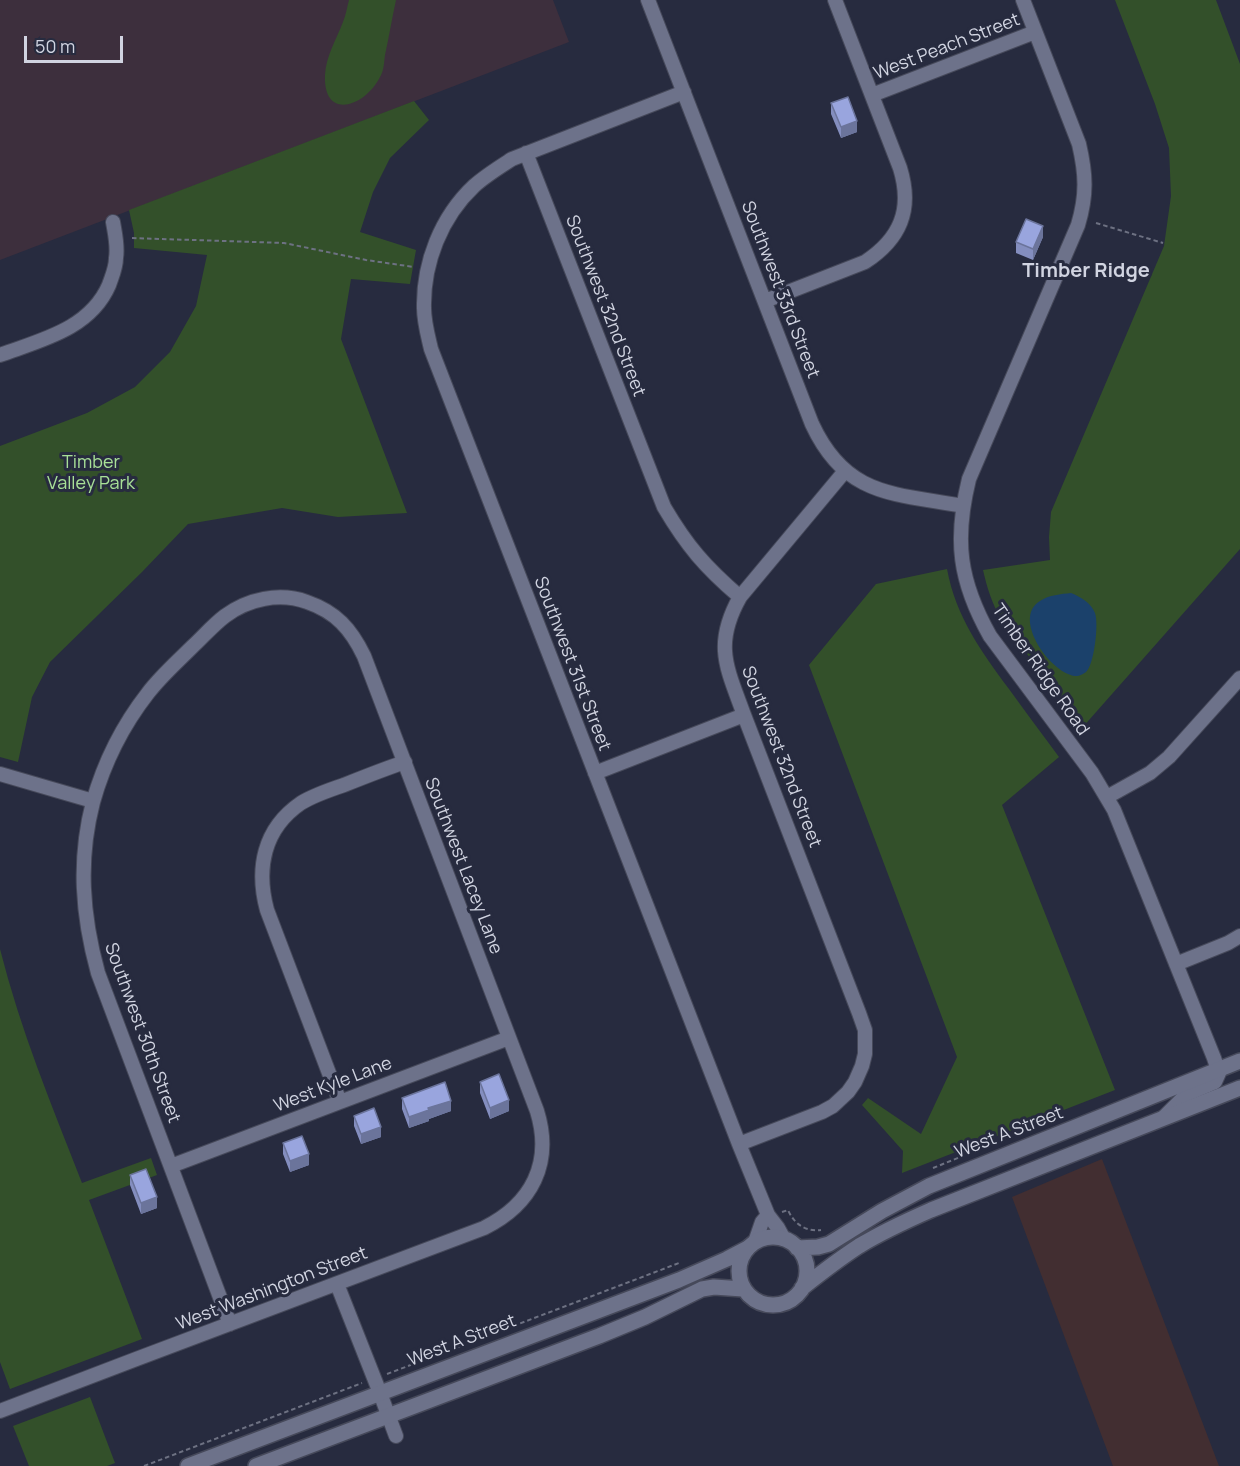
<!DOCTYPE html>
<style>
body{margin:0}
#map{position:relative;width:1240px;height:1466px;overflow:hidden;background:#272b3f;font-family:Manrope,sans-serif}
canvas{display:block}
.scale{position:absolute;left:24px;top:36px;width:99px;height:27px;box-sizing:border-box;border:3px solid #d1d4e1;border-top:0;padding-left:8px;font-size:18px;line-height:21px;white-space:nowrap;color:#d1d4e1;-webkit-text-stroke:4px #272b3f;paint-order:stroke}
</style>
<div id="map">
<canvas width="1240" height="1466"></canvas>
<div class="scale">50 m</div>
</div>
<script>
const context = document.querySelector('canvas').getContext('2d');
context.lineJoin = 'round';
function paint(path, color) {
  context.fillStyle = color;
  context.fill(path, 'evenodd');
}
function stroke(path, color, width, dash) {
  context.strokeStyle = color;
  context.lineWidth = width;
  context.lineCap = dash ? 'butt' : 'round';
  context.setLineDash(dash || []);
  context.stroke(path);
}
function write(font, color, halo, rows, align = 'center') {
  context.font = font + ' Manrope,sans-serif';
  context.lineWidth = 6;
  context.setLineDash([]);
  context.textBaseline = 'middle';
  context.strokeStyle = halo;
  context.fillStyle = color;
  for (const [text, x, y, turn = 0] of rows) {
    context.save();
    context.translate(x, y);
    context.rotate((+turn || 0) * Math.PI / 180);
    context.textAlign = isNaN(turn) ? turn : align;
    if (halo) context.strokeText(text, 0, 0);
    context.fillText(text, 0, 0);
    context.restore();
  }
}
const commercial = new Path2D(`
 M1102 1159 1219 1466H1113L1012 1197Z`);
const industrial = new Path2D(`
 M0 0H553L569 42 0 260Z`);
const green = new Path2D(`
 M349 0H396C392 18 389 37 385 55 384 62 384 71 380 77 365 107 323 121 325 75 326 56 336 40 343 22 346 15 347 7 349 0Z
 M1115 0H1216L1240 64V549L1082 728 1001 619C992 603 987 588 983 570L1050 560 1049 537 1051 512 1164 246 1171 196 1169 148 1155 104Z
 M414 101 429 120 390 158 373 192 360 232 416 250 410 284 351 279 341 339 407 513 338 517 282 508 188 524 142 572 50 662 32 697 18 762 0 757V446L87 413 135 387 170 352 196 306 207 255 134 248V233L129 210Z
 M947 569C956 617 981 651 1009 689 1025 711 1042 734 1059 757L1002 805 1115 1090 902 1173 903 1151 862 1105 868 1098 921 1134 957 1057 809 665 876 584Z
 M0 949C20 1029 52 1106 82 1183L151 1158 157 1175 89 1200 142 1339 10 1389 0 1362Z
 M90 1397 115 1463 107 1466H29L13 1426Z`);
const water = new Path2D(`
 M1071 593C1081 597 1091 603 1095 613 1099 624 1094 665 1086 672 1085 673 1079 676 1078 676 1054 678 1010 619 1040 601 1049 595 1061 594 1071 593Z`);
const path = new Path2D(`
 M1096 223 1163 243
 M132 238 284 243 366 260 414 267
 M933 1168 1005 1139
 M782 1212 788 1210C794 1224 806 1232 821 1230
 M387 1374 679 1263
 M144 1466 362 1383`);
const minor = new Path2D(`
 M648 0 812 424C846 497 893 493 963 506
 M1023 0 1079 144C1086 174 1087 195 1078 225L969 479C954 540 959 581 990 636L1092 773 1114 810 1214 1058 1219 1073 1215 1082 1187 1094 1164 1117
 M684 92 512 159C498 168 485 176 474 186 441 217 423 263 424 308 424 322 428 336 431 349L739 1144 768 1215 778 1228 784 1239
 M872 95 1035 32
 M526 153 664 507C687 546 705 567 740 597 713 645 727 668 744 715L859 1013 865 1030V1054L862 1066 855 1082 848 1092 833 1106 822 1112 739 1144
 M765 301 865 262C900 239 913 210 900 168L835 0
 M0 355C41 340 90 329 109 285 112 276 116 268 116 258 118 246 115 234 113 222
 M740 597 845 471
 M595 773 744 715
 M0 774 93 801
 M1107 797 1150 773 1169 757 1240 678
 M1176 964 1228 943 1240 936
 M340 1102 267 910C256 869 263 829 301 803 314 795 329 790 344 785 364 777 384 769 405 762
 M171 1166 509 1038
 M755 1242 762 1222 768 1215
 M337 1284 380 1393 396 1436
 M0 1411C161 1349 323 1289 484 1228 532 1204 553 1163 537 1111L364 656C351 629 336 612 307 602 279 592 248 599 225 616 213 625 203 637 192 647 177 662 161 676 148 693 123 725 104 763 93 802 78 860 82 915 98 973L230 1324`);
const secondary = new Path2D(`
 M739 1271a34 34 0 1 1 68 0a34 34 0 1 1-68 0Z
 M797 1248 818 1247 829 1244 882 1211 929 1186 1240 1061
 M802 1288C821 1273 839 1259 859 1246 882 1232 906 1221 931 1210L1240 1088
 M188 1466 679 1280 727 1259 748 1248
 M256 1466 599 1336 645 1317 702 1289 714 1287 743 1289`);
const wall = new Path2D(`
 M831 103 857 132 841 138 831 114Z
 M1043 237 1033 260 1016 253V242Z
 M480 1082 509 1111 490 1119 480 1093Z
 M402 1098 451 1111 429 1119V1121L409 1128 402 1109Z
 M354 1116 381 1137 361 1144 354 1126Z
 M283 1143 309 1165 290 1172 283 1154Z
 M130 1175 157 1208 141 1214 130 1185Z`);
const shadedWall = new Path2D(`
 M857 121V132L841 138V127Z
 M1043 226V237L1033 260V249Z
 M509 1100V1111L490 1119V1108Z
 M451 1101V1111L429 1119V1121L409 1128V1117L428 1108Z
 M381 1127V1137L361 1144V1134Z
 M309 1154V1165L290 1172V1161Z
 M157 1197V1208L141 1214V1203Z`);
const building = new Path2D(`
 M848 97 857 121 841 127 831 103Z
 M1026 219 1043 226 1033 249 1016 242Z
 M499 1074 509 1100 490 1108 480 1082Z
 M445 1082 451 1101 428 1108 429 1110 409 1117 402 1098Z
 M374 1108 381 1127 361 1134 354 1116Z
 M302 1136 309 1154 290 1161 283 1143Z
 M146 1169 157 1197 141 1203 130 1175Z`);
const streetNames = [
 ["West Peach Street",947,47,-21],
 ["Southwest 33rd Street",780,290,69],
 ["Southwest 32nd Street",605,306,69],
 ["Southwest 31st Street",572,664,69],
 ["Timber Ridge Road",1040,670,55],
 ["Southwest 32nd Street",781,757,69],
 ["Southwest Lacey Lane",463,866,69],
 ["Southwest 30th Street",142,1033,70],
 ["West Kyle Lane",333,1085,-21],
 ["West A Street",1009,1133,-21],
 ["West Washington Street",272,1289,-21],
 ["West A Street",462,1341,-21]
];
const parkNames = [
 ["Timber",91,463],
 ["Valley Park",91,484]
];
const neighbourhoodNames = [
 ["Timber Ridge",1086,271]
];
paint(commercial, '#422e31');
paint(industrial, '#3d2f3d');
paint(green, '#33502a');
paint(water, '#1b416b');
stroke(minor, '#46495a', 16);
stroke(secondary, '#46495a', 18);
stroke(path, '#6d7182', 2, [4.5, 3]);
stroke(minor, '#6d728a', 14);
stroke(secondary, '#6d728a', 15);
paint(wall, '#848ebf');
paint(shadedWall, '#6b749b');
paint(building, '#99a5de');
stroke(building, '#6b749b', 1.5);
write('18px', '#d1d4e1', '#272b3f', streetNames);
write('18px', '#a8e097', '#272b3f', parkNames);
write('bold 20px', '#d1d4e1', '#272b3f', neighbourhoodNames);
</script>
